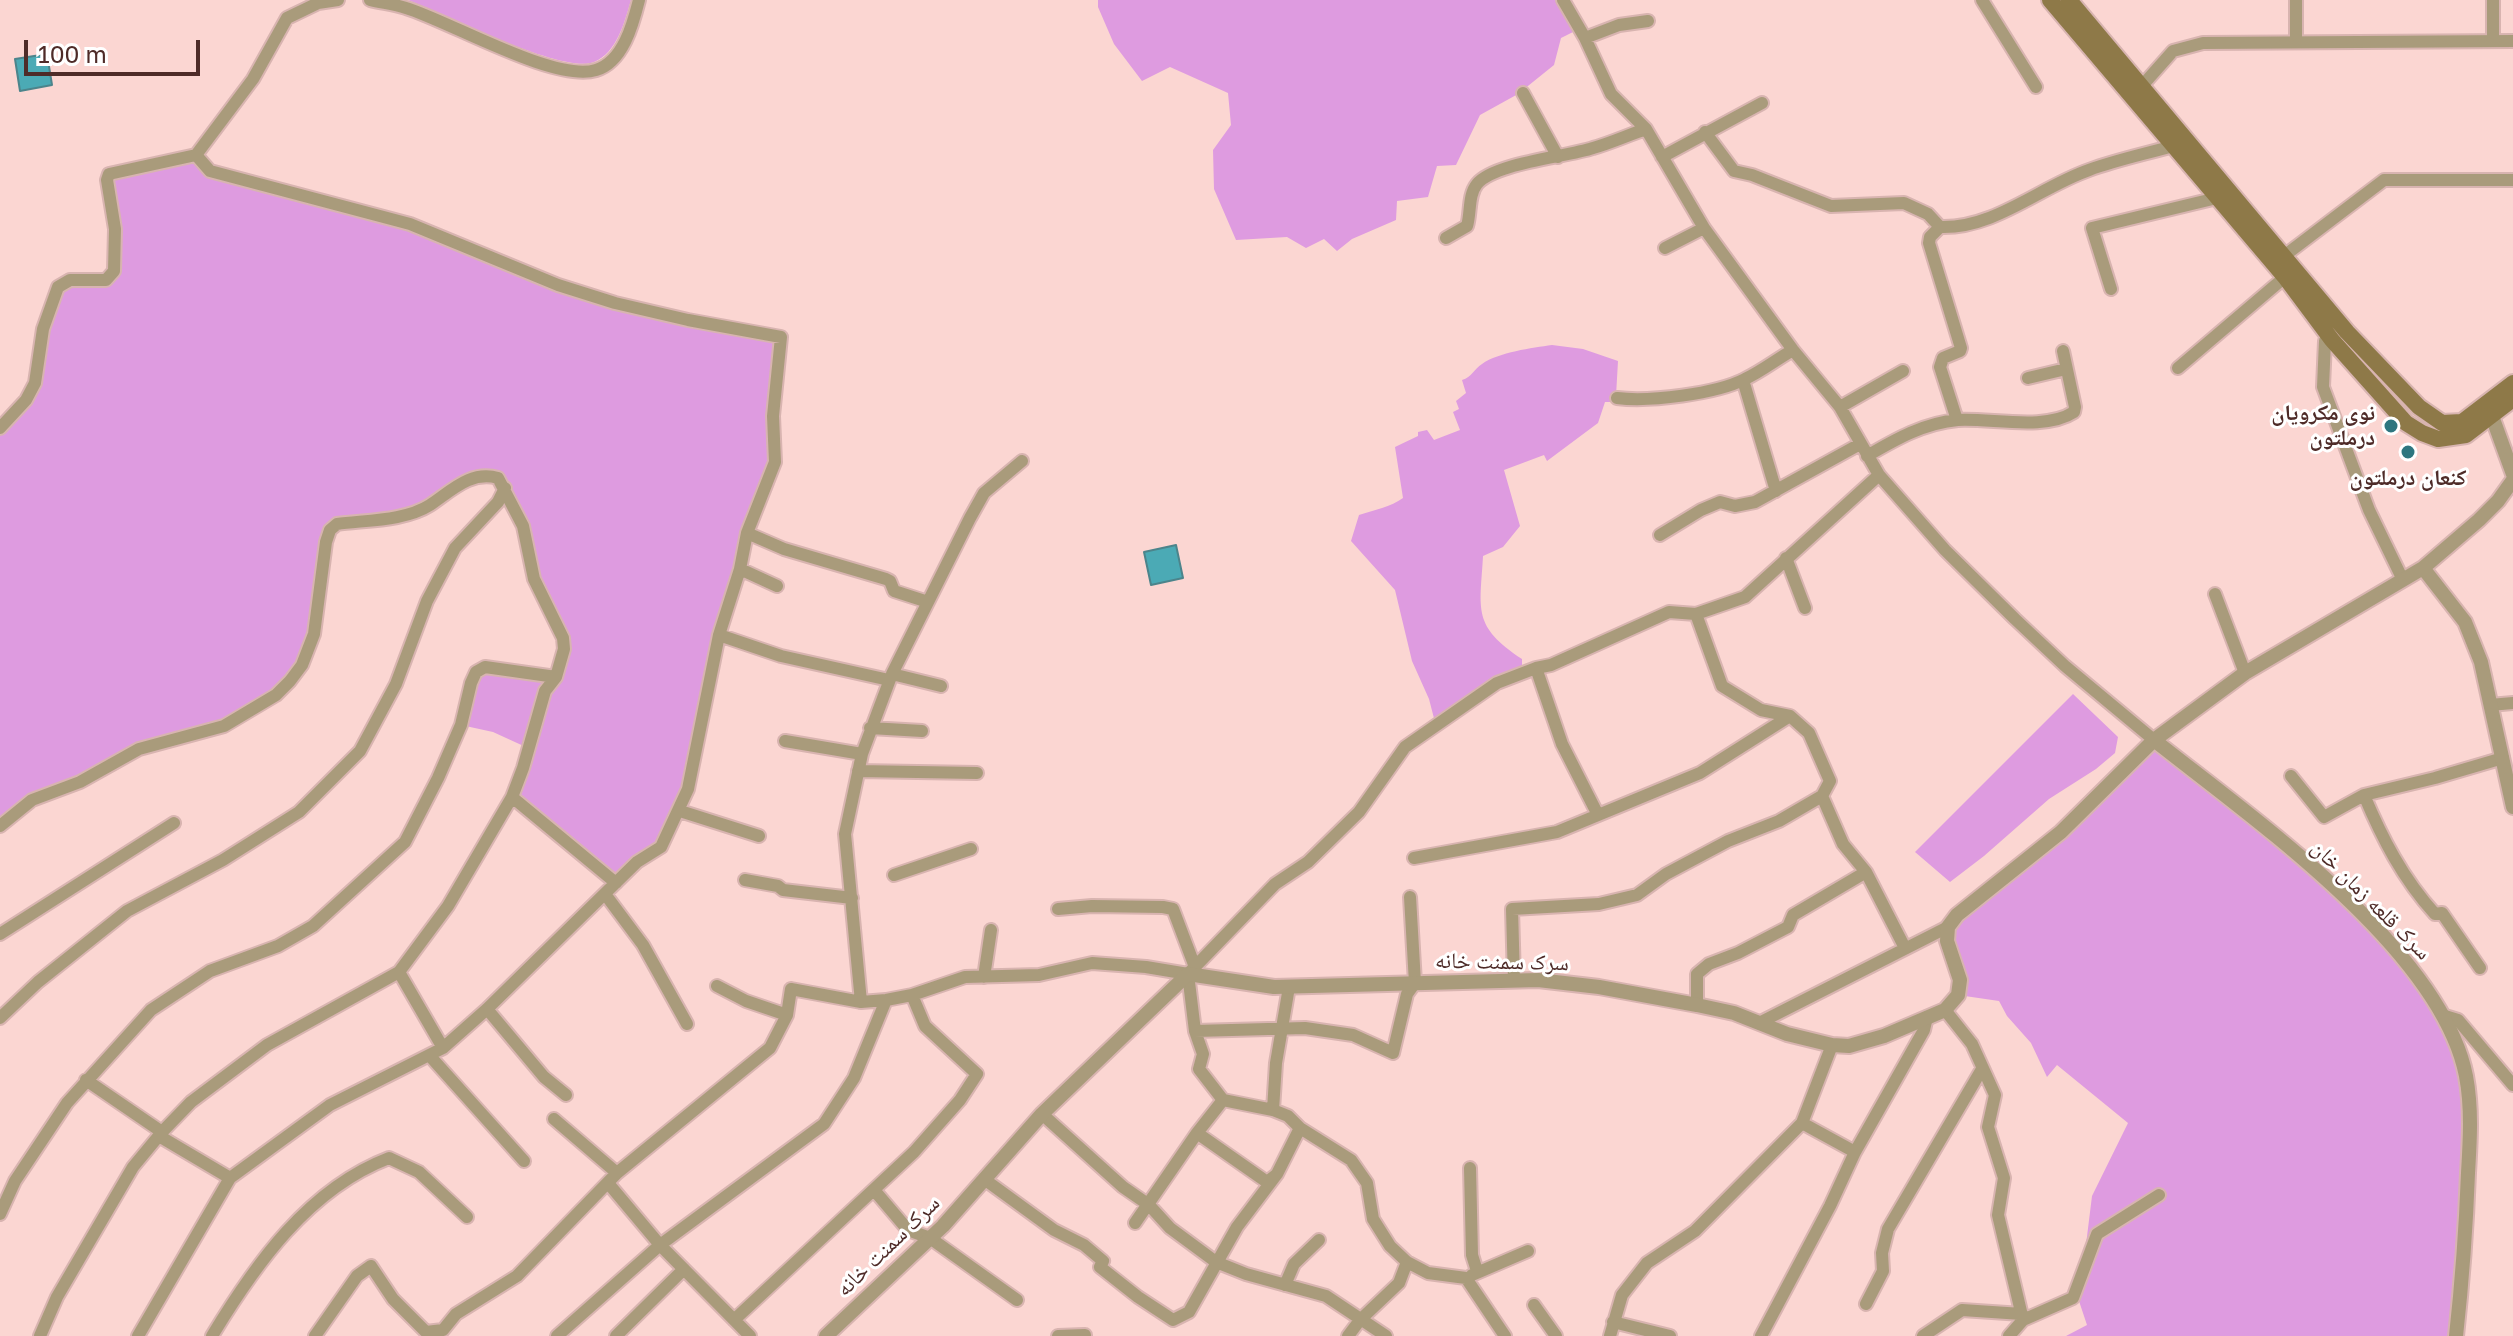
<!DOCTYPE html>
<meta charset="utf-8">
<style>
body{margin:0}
#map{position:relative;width:2513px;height:1336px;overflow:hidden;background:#fbd6d2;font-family:"Golos Text",sans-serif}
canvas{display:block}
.scale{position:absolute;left:24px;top:40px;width:176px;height:36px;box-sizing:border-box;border:4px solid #4e2b28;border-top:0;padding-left:10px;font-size:24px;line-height:28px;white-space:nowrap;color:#4e2b28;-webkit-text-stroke:6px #fff;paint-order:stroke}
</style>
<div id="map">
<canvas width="2513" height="1336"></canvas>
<div class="scale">100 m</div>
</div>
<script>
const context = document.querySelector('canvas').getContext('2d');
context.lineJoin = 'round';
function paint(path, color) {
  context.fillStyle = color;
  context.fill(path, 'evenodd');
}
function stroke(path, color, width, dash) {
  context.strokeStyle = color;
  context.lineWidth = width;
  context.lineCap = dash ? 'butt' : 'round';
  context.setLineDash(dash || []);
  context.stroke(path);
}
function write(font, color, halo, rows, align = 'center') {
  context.font = font + ' "Golos Text","Noto Naskh Arabic",sans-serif';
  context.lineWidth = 6;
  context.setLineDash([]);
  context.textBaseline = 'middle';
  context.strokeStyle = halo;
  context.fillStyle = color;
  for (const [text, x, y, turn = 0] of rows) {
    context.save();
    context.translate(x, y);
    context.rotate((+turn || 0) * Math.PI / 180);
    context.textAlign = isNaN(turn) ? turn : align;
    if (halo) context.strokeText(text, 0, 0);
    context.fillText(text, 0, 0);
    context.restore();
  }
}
const green = new Path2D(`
 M408 0H631C625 21 617 53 594 62 565 75 441 14 408 0Z
 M1098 0H1555L1573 32 1561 38 1554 65 1518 94 1480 115 1456 165 1437 166 1428 197 1397 201 1396 220 1352 239 1337 251 1324 239 1306 248 1287 237 1236 240 1214 189 1213 150 1231 125 1228 93 1170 67 1142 81 1114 44 1098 7Z
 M196 155 203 166 400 223 558 285 781 337 776 451 747 533 688 789 661 847 616 883 512 797 528 748 493 732 461 725 476 672 556 677 564 649 542 593 523 526 505 488 482 476 428 506 330 530 302 665 241 718 162 741 32 800 0 826V428L26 400 58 287 111 277 107 180Z
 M1552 345 1583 349 1618 361 1616 396H1611V402H1605L1598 423 1547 461 1544 455 1504 470 1520 526 1503 547 1483 556C1480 610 1472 626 1522 659V673L1436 726 1429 699 1412 661 1395 590 1351 541 1359 515C1374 510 1391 507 1403 498L1395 447 1418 436V432L1427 430 1434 440 1460 430 1453 412 1459 409 1456 401 1466 393 1462 380C1472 377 1474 369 1482 364 1499 352 1532 348 1552 345Z
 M2073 694 2118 737 2115 753 2096 769 2049 799 1984 856 1950 882 1915 852Z
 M2154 740 2277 839 2424 984 2466 1076 2456 1336H2066L2087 1325 2079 1301 2092 1196 2128 1123 2057 1065 2047 1077 2031 1043 2007 1016 1999 1001 1958 995 1948 927 2001 882Z`);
const water = new Path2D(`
 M47 54 52 85 20 91 15 59Z
 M1176 545 1183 578 1151 585 1144 552Z`);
const minor = new Path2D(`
 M370 0C382 3 394 4 406 8 449 21 555 83 596 70 623 62 633 24 639 0
 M1563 0 1585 38 1611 94 1646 129 1704 228 1793 350 1840 407 1879 475 1945 550 2015 619 2065 666 2154 740
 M1982 0 2036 87
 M2493 0V41
 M1585 38 1619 25 1648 21
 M2296 42V0
 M2141 87 2173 51 2203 43 2513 41
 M1523 93 1558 157
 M1705 132 1734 171 1752 175 1831 206 1904 203 1928 214 1940 227C1994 229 2040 187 2089 170 2116 160 2145 154 2173 146L2178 141
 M1662 157 1762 103
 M1940 227 1930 237 1929 243 1961 348 1960 351 1943 358 1940 367 1957 420
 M1446 238 1467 226C1471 213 1468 195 1477 184 1494 163 1566 157 1593 148 1611 143 1628 135 1646 129
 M1665 248 1704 228
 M2284 256 2384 180H2513
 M2111 289 2092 228 2217 198
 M2332 340 2325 341 2323 387 2369 510 2402 578
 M2178 368 2285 277
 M2028 378 2066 369
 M1743 380 1776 491
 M1617 398C1649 402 1716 394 1745 379 1762 371 1777 359 1793 350
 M1840 407 1903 371
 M0 428 26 400 35 383 43 329 58 287 70 280H106L114 271 115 229 107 180 109 174 196 155 253 79 287 18 318 3 338 0
 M1867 456C1896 439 1924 423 1958 420 1992 418 2045 431 2074 412L2075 407 2063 351
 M747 533 784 549 886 579 890 581 894 591 928 602
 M1660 535 1701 510 1720 502 1735 506 1755 502 1860 444
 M1786 558 1805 608
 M740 569 777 586
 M2215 594 2245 673
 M1696 614 1722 686 1761 710 1790 716 1809 733 1830 781 1822 796 1843 844 1866 872 1905 948
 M719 635 781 656 889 680
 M1536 668 1562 744 1598 815
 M892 674 941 686
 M2490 705 2513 703
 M870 728 922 731
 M785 741 862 754
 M858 771 977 773
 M2291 776 2324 817 2364 795 2435 778 2503 758
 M2364 795C2382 838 2403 879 2435 914L2442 913 2480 968
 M512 797 616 883
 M680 811 759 836
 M0 826 32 800 80 782 139 749 224 726 276 695 290 681 302 665 314 634 326 542 330 530 337 524C366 520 405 521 430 505 451 491 471 470 498 478L523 526 534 579 563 638 564 649 556 677 545 691 523 768 512 797 448 906 399 972 267 1045 191 1102 162 1132 133 1167 57 1297 40 1336
 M1414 858 1557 832 1700 773 1790 716
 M894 875 971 849
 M745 880 778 886 783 890 852 898
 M605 894 643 945 687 1024
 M1058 909 1092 906 1163 907 1173 909 1195 967
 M0 934 174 823
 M399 972 443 1048
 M1188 974 1275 884 1308 862 1359 812 1405 747 1497 683 1536 668 1551 665 1669 612 1696 614 1745 597 1879 475
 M1188 974 1195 1031 1203 1054 1199 1069 1223 1100 1273 1110 1288 1116 1300 1128 1351 1160 1367 1183 1373 1219 1390 1246 1407 1262 1428 1273 1466 1278 1505 1336
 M984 977 991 930
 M1514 980 1512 909 1599 904 1637 895 1666 874 1728 841 1779 821 1822 796
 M717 986 746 1001 787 1015
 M861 1002 845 834 862 754 892 674 970 518 984 493 1022 461
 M1697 1005V974L1709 964 1738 953 1788 927 1793 915 1866 872
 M487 1009 544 1077 566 1095
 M1945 1010 1972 1044 1995 1095 1988 1127 2004 1178 1998 1215 2023 1320
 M2445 1016 2458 1020 2513 1085
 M0 1018 38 982 127 911 223 860 299 812 360 751 396 684 427 601 455 548 498 502 505 488
 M1759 1023 1948 927
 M1195 1031 1305 1028 1353 1035 1393 1053 1407 994 1415 983 1410 897
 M429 1055 524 1161
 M86 1080 162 1132
 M1273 1110 1276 1063 1289 987
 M1042 1114 1123 1187 1149 1205 1170 1228 1216 1262 1246 1274 1326 1296 1386 1336
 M554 1119 617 1173
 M1802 1123 1832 1045
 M1197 1133 1267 1182 1276 1175
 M159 1136 230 1178
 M1470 1168 1472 1255 1477 1271
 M984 1179 1054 1230 1084 1245 1103 1261 1100 1267 1138 1297 1173 1320 1189 1312 1237 1227 1277 1174 1300 1128
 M608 1183 660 1245 750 1336
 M874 1190 908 1230 930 1238 1017 1300
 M0 1214 15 1181 67 1103 151 1010 210 971 278 946 313 926 405 842 438 778 461 725 471 683 476 672 485 667 556 677
 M1135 1223 1197 1133 1223 1100
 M1472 1275 1528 1251
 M1285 1285 1294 1264 1319 1240
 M1866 1304 1883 1271 1882 1253 1888 1229 1982 1069
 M1534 1305 1556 1336
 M734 1320 914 1152 960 1100 977 1074 925 1026 912 995
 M1613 1322 1670 1336
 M138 1336 230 1178 330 1105 443 1048 487 1009 637 862 661 847 688 789 719 635 740 569 747 533 775 462 773 416 781 337 688 320 615 303 558 285 410 224 210 171 196 155
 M212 1336C255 1265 308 1189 389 1158L419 1172 467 1217
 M315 1336 357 1276 371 1266 393 1299 426 1332 443 1330 456 1314 517 1276 617 1173 770 1048 787 1015 791 989 861 1002 886 1000 912 995 965 977 1039 975 1092 963 1146 967 1188 974
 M557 1336 660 1245 824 1124 854 1078 886 1000
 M616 1336 684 1269
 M1058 1336 1085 1335
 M1348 1336 1360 1320 1399 1283 1407 1262
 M1610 1336 1622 1295 1647 1263 1695 1231 1802 1123 1855 1152
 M1761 1336 1830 1206 1855 1152 1924 1030 1927 1017
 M1923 1336 1962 1310 2022 1314
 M2009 1336 2023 1320 2073 1298 2097 1234 2159 1195`);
const tertiary = new Path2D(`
 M2489 408 2513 474
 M2423 568 2465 622 2481 662 2513 807
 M2154 740C2252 818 2441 949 2466 1076 2472 1108 2470 1140 2468 1173 2466 1227 2462 1282 2456 1336
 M826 1336 943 1226 1042 1114 1188 974 1274 987 1538 980 1599 987 1697 1005 1734 1013 1787 1034 1832 1045 1849 1046 1884 1036 1945 1010 1958 995 1960 980 1947 941 1948 927 1957 915 2061 832 2154 740 2245 673 2423 568 2479 520 2498 501 2513 480`);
const secondary = new Path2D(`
 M2050 0 2285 277 2332 340 2406 423 2422 433 2438 439 2466 435 2513 399
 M2069 0 2347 332 2419 407 2442 423 2462 422 2513 383`);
const markers = [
 [2391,426,8,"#2e767f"],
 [2408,452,8,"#2e767f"]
];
const poiNames = [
 ["نوی مکرویان",2375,413],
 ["درملتون",2375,438],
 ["کنعان درملتون",2408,478,"center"]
];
const streetNames = [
 ["سرک قلعه زمان خان",2371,900,45],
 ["سرک سمنت خانه",1502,962,1],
 ["سرک سمنت خانه",888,1246,-44]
];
paint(green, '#de9be0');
paint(water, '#4baab5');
stroke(water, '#4c848b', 2);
stroke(minor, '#d8b4b0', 16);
stroke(tertiary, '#d8b4b0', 18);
stroke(secondary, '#d8b4b0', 20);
stroke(minor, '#a99b7b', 12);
stroke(tertiary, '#a99b7b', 14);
stroke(secondary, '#8e7948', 16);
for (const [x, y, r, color] of markers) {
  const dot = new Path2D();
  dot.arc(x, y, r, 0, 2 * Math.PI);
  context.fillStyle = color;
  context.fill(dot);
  stroke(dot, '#fff', 3);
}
write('bold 22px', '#4e2b28', '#fff', poiNames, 'right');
write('22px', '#4e2b28', '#fff', streetNames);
</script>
